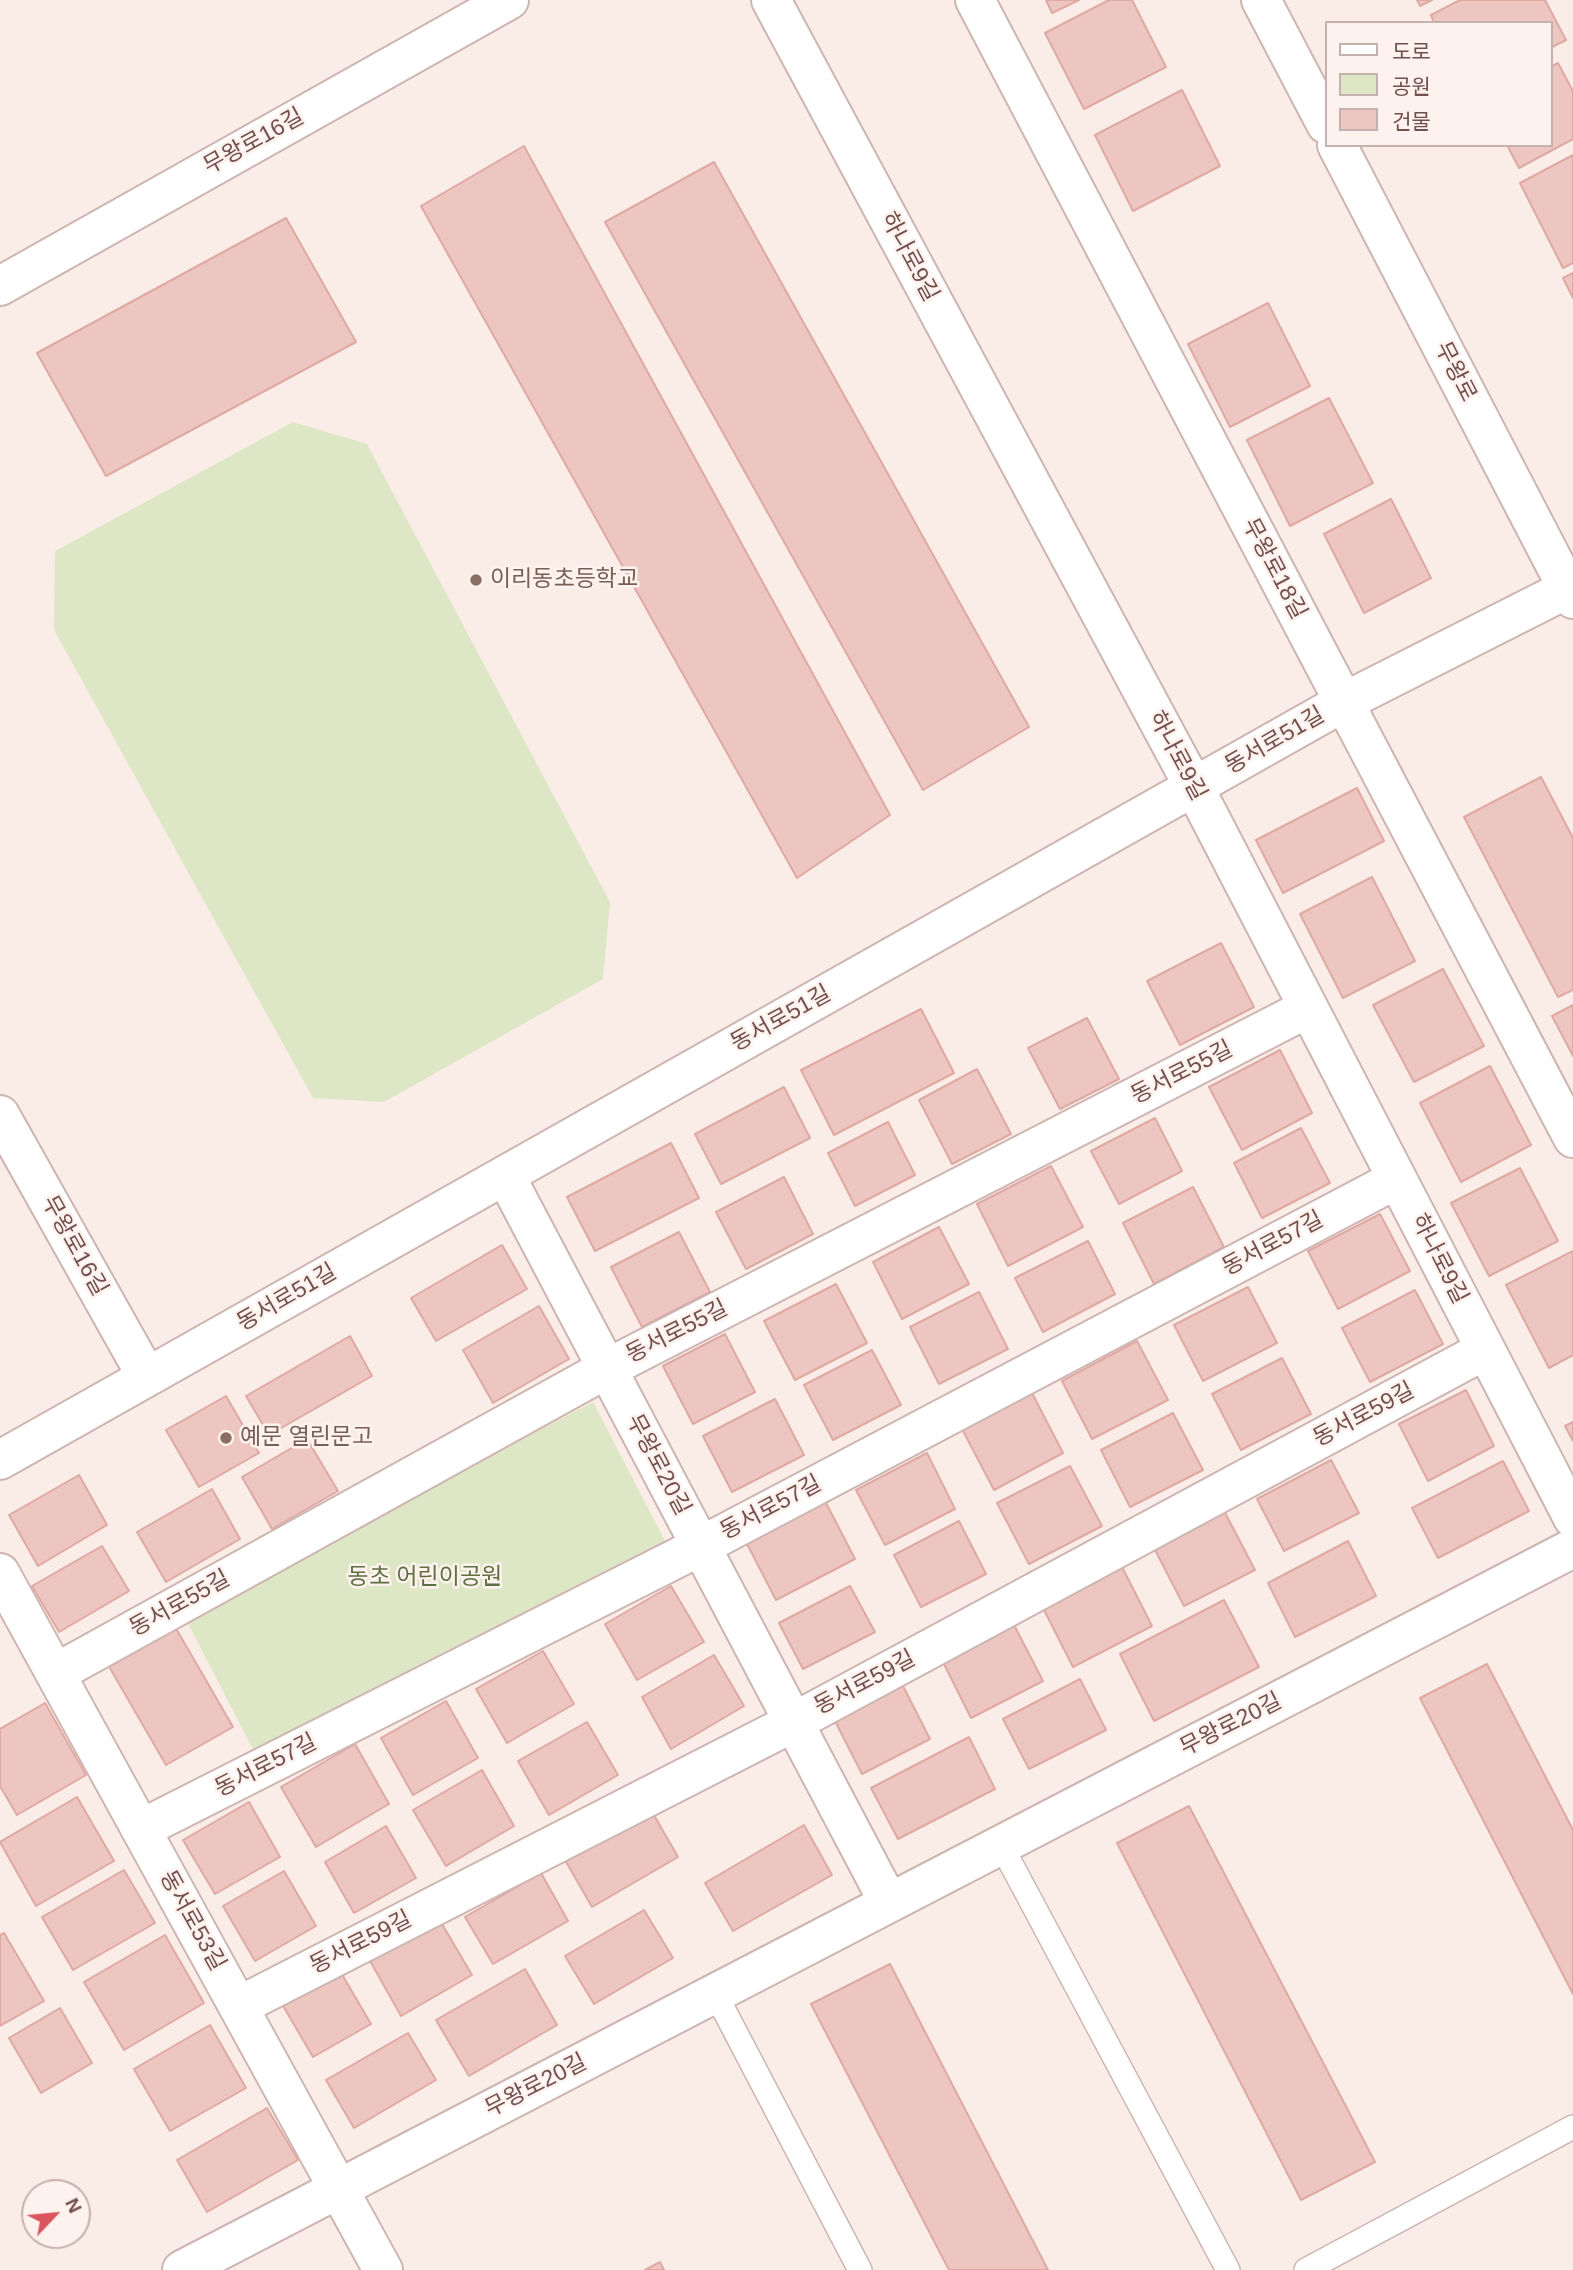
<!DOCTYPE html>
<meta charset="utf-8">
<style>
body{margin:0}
#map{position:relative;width:1573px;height:2270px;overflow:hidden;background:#faede7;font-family:Arial,"Noto Sans KR",sans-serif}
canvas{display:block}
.legend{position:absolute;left:1325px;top:21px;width:228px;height:126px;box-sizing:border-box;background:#fdf2ed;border:2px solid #c5b1ad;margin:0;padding:9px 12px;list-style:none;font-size:21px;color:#72504d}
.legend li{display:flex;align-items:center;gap:14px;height:35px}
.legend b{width:35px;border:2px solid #c5b1ad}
.north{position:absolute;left:21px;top:2179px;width:70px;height:70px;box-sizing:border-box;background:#fdf2ed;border:2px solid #c5b1ad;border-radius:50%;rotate:64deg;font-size:19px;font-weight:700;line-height:28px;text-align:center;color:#72504d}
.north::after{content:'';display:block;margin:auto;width:24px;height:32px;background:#da565e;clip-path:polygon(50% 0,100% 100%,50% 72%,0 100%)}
</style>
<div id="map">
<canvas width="1573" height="2270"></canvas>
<ul class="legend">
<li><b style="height:9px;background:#fff"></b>도로</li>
<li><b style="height:19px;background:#dde7c6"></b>공원</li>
<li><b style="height:19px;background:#eec6c1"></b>건물</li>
</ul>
<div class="north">N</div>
</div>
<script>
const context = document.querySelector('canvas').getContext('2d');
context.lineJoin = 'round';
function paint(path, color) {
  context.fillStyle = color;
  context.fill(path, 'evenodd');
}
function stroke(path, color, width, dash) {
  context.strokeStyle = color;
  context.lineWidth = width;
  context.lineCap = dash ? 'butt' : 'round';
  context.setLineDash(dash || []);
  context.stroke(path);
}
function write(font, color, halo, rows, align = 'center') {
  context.font = font + ' Arial,"Noto Sans KR",sans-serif';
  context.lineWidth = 5;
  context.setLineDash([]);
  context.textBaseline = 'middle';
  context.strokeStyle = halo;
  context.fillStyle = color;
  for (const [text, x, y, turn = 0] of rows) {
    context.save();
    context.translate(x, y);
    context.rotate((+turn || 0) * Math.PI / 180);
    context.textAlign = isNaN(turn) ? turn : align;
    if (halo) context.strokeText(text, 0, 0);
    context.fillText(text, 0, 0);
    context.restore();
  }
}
const green = new Path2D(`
 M293 422 367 444 610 902 603 979 384 1102 313 1098 54 630 55 551Z
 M593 1402 665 1541 256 1755 184 1616Z`);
const building = new Path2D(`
 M1046 0H1079L1052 13Z
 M1109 0H1132L1166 67 1084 109 1045 33Z
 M1417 0H1432L1420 6Z
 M1460 0H1545L1566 40 1550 48V23H1434L1431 15Z
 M1558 63 1573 91V139L1519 168 1507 145H1550V67Z
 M1182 90 1220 166 1133 211 1095 135Z
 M524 146 890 815 797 878 421 206Z
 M1573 155V263L1563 268 1520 183Z
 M714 162 1029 727 923 790 605 222Z
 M286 218 356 342 106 476 37 353Z
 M1573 273V298L1563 278Z
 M1268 303 1310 386 1230 427 1188 344Z
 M1329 398 1373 483 1290 526 1247 440Z
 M1391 499 1431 578 1364 613 1324 534Z
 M1541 777 1573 838V990L1558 997 1464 817Z
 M1357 788 1384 841 1283 893 1256 840Z
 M1372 877 1415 961 1343 998 1300 914Z
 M1221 943 1254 1007 1180 1045 1147 981Z
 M1443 969 1484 1046 1414 1082 1373 1005Z
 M1573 1005V1056L1552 1016Z
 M921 1009 954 1073 834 1135 801 1070Z
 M1087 1018 1119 1079 1060 1109 1028 1048Z
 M1280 1050 1312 1113 1242 1150 1209 1087Z
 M1490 1066 1531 1145 1461 1182 1420 1103Z
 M977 1069 1011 1134 952 1164 919 1100Z
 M784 1087 810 1138 721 1184 695 1134Z
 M1155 1118 1182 1171 1119 1204 1091 1151Z
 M888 1122 915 1175 855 1206 828 1153Z
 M1301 1128 1330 1183 1262 1218 1234 1163Z
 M671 1143 699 1198 595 1251 567 1197Z
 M1051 1166 1083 1227 1008 1266 977 1204Z
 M1520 1168 1558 1241 1489 1276 1451 1203Z
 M784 1177 813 1234 746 1269 716 1212Z
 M1193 1187 1224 1247 1154 1284 1123 1223Z
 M1380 1214 1410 1271 1338 1309 1308 1251Z
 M939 1227 969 1284 902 1319 873 1262Z
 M679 1232 710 1292 642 1327 611 1267Z
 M1088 1241 1115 1294 1043 1332 1015 1278Z
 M502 1245 527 1289 436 1341 411 1298Z
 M1573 1251V1355L1549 1368 1506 1285Z
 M836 1284 867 1343 795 1380 764 1321Z
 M1248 1287 1277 1343 1203 1381 1174 1325Z
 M1415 1290 1443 1344 1370 1382 1342 1328Z
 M979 1292 1008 1349 939 1384 910 1327Z
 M539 1306 569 1359 493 1403 463 1350Z
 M725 1334 755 1392 693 1424 663 1366Z
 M350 1336 372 1376 269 1435 246 1396Z
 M1137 1341 1168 1400 1092 1439 1062 1381Z
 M872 1350 901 1405 833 1440 804 1385Z
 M1282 1358 1311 1414 1241 1450 1212 1394Z
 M1466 1390 1494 1446 1428 1481 1399 1424Z
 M1032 1393 1063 1453 994 1490 962 1429Z
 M226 1396 259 1453 199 1487 166 1430Z
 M775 1399 804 1455 732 1492 703 1436Z
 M1173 1413 1203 1470 1130 1507 1101 1450Z
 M1573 1422V1441L1565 1426Z
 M307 1439 338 1491 272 1529 242 1477Z
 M927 1453 955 1509 885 1545 856 1490Z
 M1331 1460 1359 1513 1284 1551 1257 1499Z
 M1503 1461 1529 1511 1438 1558 1412 1508Z
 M1070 1466 1102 1526 1029 1564 997 1503Z
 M79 1475 107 1525 38 1566 9 1515Z
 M212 1489 240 1539 166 1582 137 1532Z
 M825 1501 855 1559 776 1600 746 1542Z
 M1223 1509 1255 1570 1184 1606 1153 1546Z
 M959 1521 986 1574 921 1607 894 1555Z
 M1348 1541 1376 1596 1295 1637 1268 1583Z
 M102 1546 129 1591 59 1632 32 1586Z
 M1120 1563 1152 1626 1073 1667 1041 1604Z
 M671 1586 704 1642 637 1680 605 1624Z
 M850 1586 875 1632 803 1669 779 1623Z
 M1224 1600 1259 1667 1154 1721 1120 1654Z
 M1013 1623 1043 1681 971 1718 942 1660Z
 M174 1625 233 1727 166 1765 107 1663Z
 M543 1651 574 1704 507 1743 476 1689Z
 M714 1655 744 1706 671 1749 642 1697Z
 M1487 1664 1573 1830V1994L1420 1698Z
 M1080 1679 1106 1730 1029 1769 1003 1719Z
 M902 1684 930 1739 862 1774 834 1719Z
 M446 1701 478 1758 413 1795 381 1738Z
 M45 1703 86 1775 17 1815 0 1786V1729Z
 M587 1722 618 1775 549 1815 518 1761Z
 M969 1737 995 1789 898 1839 871 1788Z
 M355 1744 389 1804 316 1847 281 1787Z
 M482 1770 514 1826 446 1866 413 1810Z
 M77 1797 114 1861 36 1906 0 1842Z
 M249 1802 280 1857 215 1894 183 1840Z
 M1189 1806 1375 2162 1301 2200 1117 1843Z
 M651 1810 678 1857 592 1907 565 1860Z
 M804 1825 832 1875 733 1931 705 1883Z
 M386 1826 416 1878 354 1913 325 1862Z
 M124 1870 155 1923 73 1970 42 1917Z
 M284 1871 316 1926 255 1961 223 1906Z
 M541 1873 568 1921 493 1964 465 1917Z
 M644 1910 673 1958 594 2004 565 1956Z
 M439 1919 472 1975 401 2016 369 1959Z
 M4 1933 44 2001 0 2026V1935Z
 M165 1935 204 2003 124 2050 84 1982Z
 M890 1964 1048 2270H949L811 2004Z
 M525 1969 557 2025 469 2076 436 2020Z
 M340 1971 371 2024 313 2057 282 2004Z
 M60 2008 92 2063 41 2093 9 2038Z
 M210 2025 246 2088 170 2131 134 2069Z
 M408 2033 436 2080 354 2128 326 2080Z
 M267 2108 298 2160 207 2212 177 2160Z
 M660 2262 664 2270H645Z`);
const service = new Path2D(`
 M1001 1845 1228 2270
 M715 1993 860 2270
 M1306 2270 1573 2127`);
const minor = new Path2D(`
 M771 0 1194 787 1573 1518
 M975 0 1573 1138
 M0 286 509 0
 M0 1115 147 1377
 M505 1175 889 1903
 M0 1460 1344 702 1573 586
 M0 1573 383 2270
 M56 1673 608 1368 1308 1008
 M141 1829 701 1546 1397 1179
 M239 2006 794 1722 1485 1350
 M182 2270 1573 1548`);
const tertiary = new Path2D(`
 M1261 0 1326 124
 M1337 145 1573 599`);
const markers = [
 [476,580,7,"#8d6e63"],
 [226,1438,7,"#8d6e63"]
];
const streetNames = [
 ["무왕로16길",254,142,-29],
 ["하나로9길",909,257,62],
 ["무왕로",1455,372,63],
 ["무왕로18길",1274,569,62],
 ["동서로51길",1275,741,-30],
 ["하나로9길",1177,756,62],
 ["동서로51길",781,1019,-29],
 ["동서로55길",1182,1073,-27],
 ["동서로57길",1273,1244,-28],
 ["무왕로16길",74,1246,61],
 ["하나로9길",1439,1259,63],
 ["동서로51길",287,1298,-30],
 ["동서로55길",677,1332,-27],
 ["동서로59길",1364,1415,-28],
 ["무왕로20길",658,1465,62],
 ["동서로57길",771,1508,-28],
 ["동서로55길",180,1604,-29],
 ["동서로59길",865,1683,-28],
 ["무왕로20길",1231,1725,-27],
 ["동서로57길",266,1766,-27],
 ["동서로53길",192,1921,61],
 ["동서로59길",361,1943,-27],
 ["무왕로20길",536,2086,-27]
];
const educationNames = [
 ["이리동초등학교",490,580],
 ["예문 열린문고",240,1438]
];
const parkNames = [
 ["동초 어린이공원",425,1578]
];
paint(green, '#dde7c6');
paint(building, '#eec6c1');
stroke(building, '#dfa9a3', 2);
stroke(service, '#cdb5b1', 26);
stroke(minor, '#cdb5b1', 42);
stroke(tertiary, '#cdb5b1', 42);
stroke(service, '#fff', 23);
stroke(minor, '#fff', 38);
stroke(tertiary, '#fff', 38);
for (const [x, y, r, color] of markers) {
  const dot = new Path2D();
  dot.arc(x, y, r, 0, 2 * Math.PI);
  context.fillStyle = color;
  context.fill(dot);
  stroke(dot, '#fdf2ed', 2.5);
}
write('23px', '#72504d', '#fdf2ed', streetNames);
write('23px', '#785e54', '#fdf2ed', educationNames, 'left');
write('23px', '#5e7143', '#fdf2ed', parkNames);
</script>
